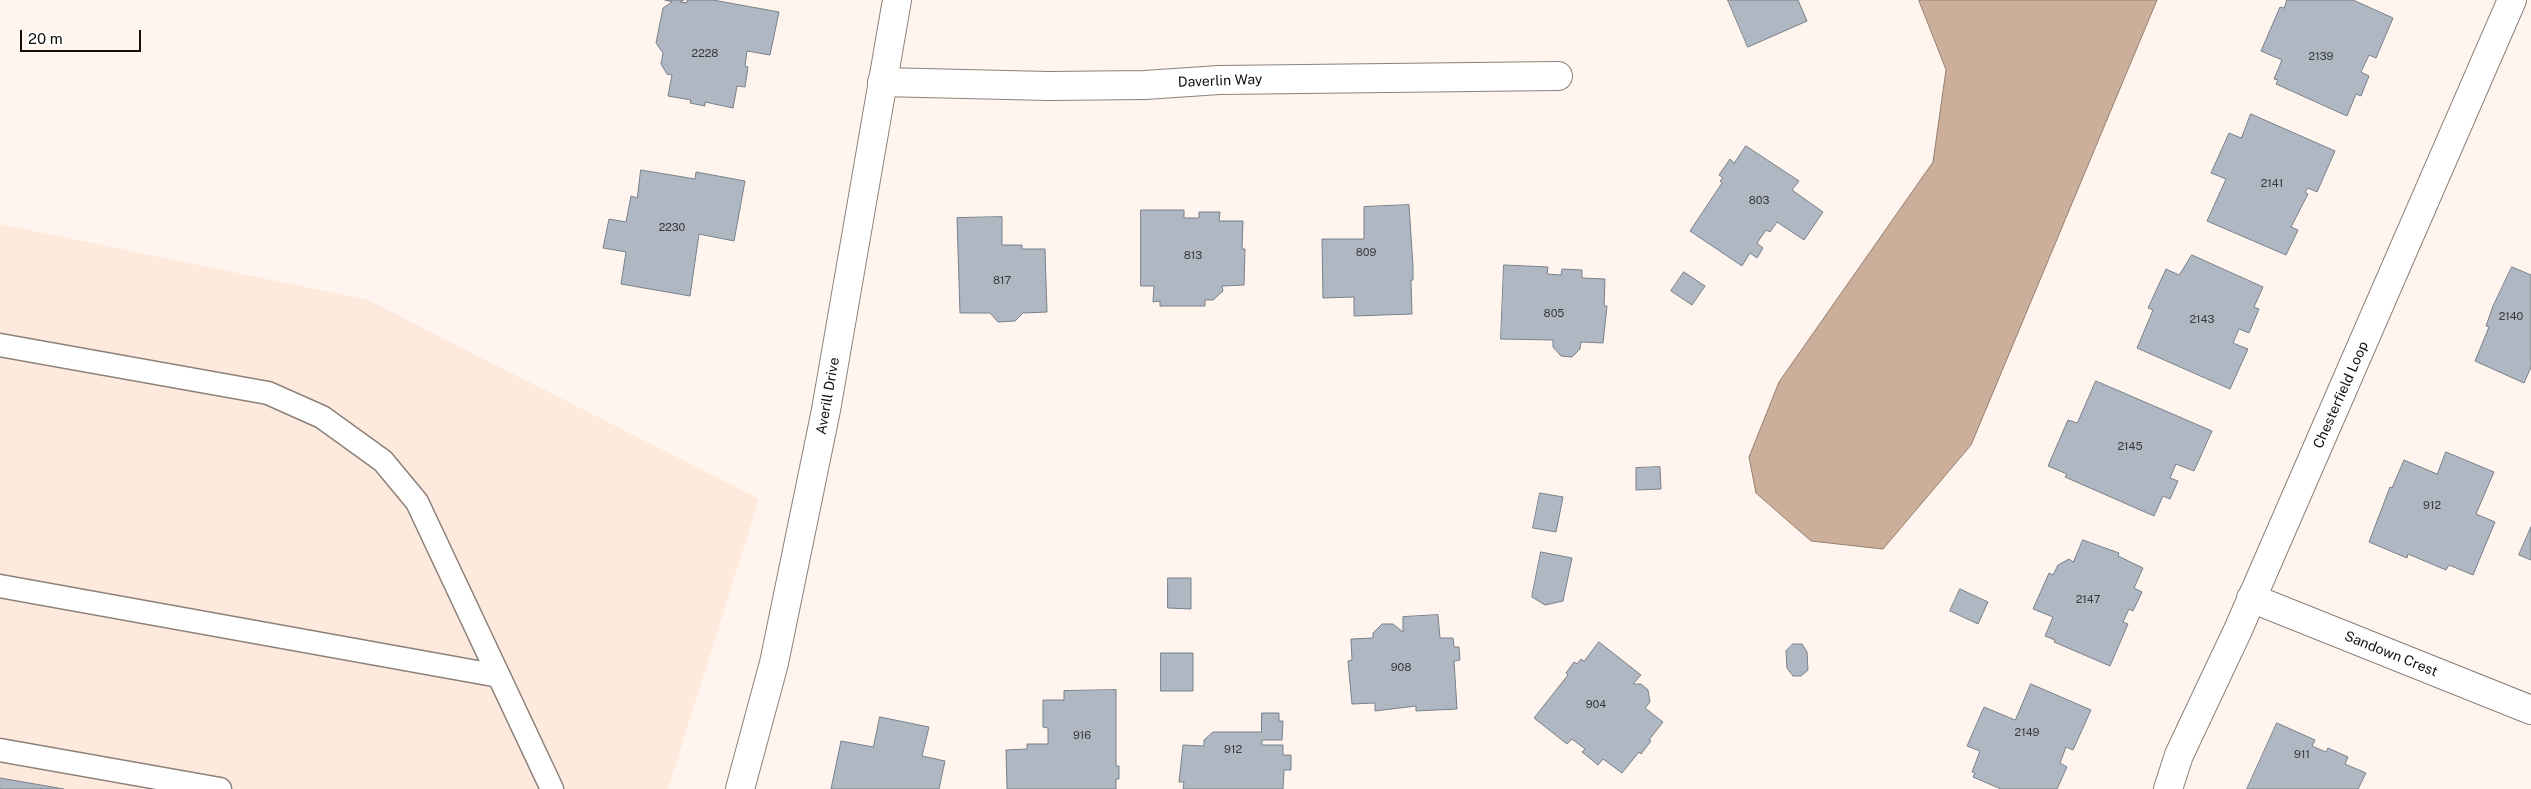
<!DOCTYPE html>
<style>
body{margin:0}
#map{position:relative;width:2531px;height:789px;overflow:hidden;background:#fff5ee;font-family:"Public Sans",sans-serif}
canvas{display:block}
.scale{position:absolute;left:20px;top:30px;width:121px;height:22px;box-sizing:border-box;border:2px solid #120e0b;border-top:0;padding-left:6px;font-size:15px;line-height:18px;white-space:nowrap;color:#120e0b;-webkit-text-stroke:4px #fff;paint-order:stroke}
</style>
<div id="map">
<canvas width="2531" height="789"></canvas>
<div class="scale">20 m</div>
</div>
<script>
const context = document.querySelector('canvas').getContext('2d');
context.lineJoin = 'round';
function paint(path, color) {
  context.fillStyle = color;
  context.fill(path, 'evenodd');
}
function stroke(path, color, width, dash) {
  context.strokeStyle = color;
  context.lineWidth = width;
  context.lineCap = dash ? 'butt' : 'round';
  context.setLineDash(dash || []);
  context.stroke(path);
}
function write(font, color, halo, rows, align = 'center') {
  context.font = font + ' "Public Sans",sans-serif';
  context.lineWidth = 4;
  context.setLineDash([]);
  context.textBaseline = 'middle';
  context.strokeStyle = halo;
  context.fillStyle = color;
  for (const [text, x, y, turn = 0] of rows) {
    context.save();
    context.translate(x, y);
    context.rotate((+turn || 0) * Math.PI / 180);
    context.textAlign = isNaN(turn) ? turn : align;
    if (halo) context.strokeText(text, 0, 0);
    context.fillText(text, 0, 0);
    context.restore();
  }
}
const built = new Path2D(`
 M0 224 368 300 759 499 668 789H0Z`);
const water = new Path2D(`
 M1919 0H2157L1971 445 1883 549 1811 541 1756 493 1749 457 1779 382 1933 162 1946 70Z`);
const building = new Path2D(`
 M665 0H684L680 2 687 3V0H713L779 12 770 55 747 51 745 66 748 67 745 87 737 86 733 108 705 102V106L690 103 691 100 668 96 672 75 667 74 661 64 663 53 656 43 663 8 672 2Z
 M1728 0H1798L1807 21 1748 47Z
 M2287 0H2353L2393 18 2376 58 2369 55 2361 72 2369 76 2361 96 2356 94 2347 116 2276 84 2278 80 2274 79 2282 60 2261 51 2280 7 2284 8Z
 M2251 114 2335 151 2317 192 2308 188 2305 192 2308 194 2291 227 2298 230 2286 255 2207 221 2226 179 2211 173 2229 133 2241 138Z
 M1746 146 1799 181 1792 190 1823 212 1804 240 1777 222 1770 232 1766 230 1757 243 1763 248 1757 258 1750 253 1742 266 1690 231 1722 183 1720 181 1723 178 1719 175 1730 159 1734 163Z
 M641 170 695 179 696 172 745 181 734 241 699 234 690 296 621 284 626 252 603 248 609 219 626 222 631 196 637 198Z
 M1409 205 1413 266V280H1411L1412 314 1354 316V297L1323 298 1322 239H1364V207Z
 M1141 210H1184V218H1199V212H1220L1219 221H1243L1242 249H1245L1244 285 1222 286 1223 291 1213 300H1205V306H1160V301L1153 302 1154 286H1141Z
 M1002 217V245H1022V249H1045L1047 312 1023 313 1015 321 998 322 990 313H960L957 218Z
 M2192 255 2263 287 2254 307 2259 309 2249 333 2239 329 2233 343 2248 349 2230 389 2137 348 2153 310 2148 308 2166 269 2179 275Z
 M1504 265 1548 267 1547 274 1561 275 1562 269 1582 270V278L1605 279 1604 306H1607L1603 343 1581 342 1580 349 1572 357 1561 356 1553 347V340L1501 339Z
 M2512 267 2531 275V367L2524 383 2475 361 2489 327 2486 326 2493 306Z
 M1684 272 1705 286 1692 305 1671 291Z
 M2096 381 2212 431 2194 471 2176 464 2170 478 2178 481 2170 499 2163 496 2154 516 2065 477 2067 474 2048 466 2068 420 2077 423Z
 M2446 452 2494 472 2476 514 2495 522 2473 575 2449 565 2446 570 2408 554 2407 558 2369 542 2390 487 2392 488 2404 460 2437 474Z
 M1660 467 1661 489 1636 490V468Z
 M1540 493 1563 497 1556 532 1533 528Z
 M2531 527V560L2519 555Z
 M2083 540 2119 553 2118 556 2143 568 2134 588 2142 592 2133 611 2129 609 2123 622 2128 624 2110 666 2054 642 2055 640 2045 636 2053 617 2033 609 2049 573 2053 575 2058 565 2069 559 2073 562Z
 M1541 552 1572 558 1563 601 1545 605 1532 597Z
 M1168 578H1191V609L1168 608Z
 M1960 589 1988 602 1978 624 1950 611Z
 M1438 615 1440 638H1453L1454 647H1459L1460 660 1454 661 1457 709 1416 711V706L1375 711V703L1352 704 1348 661 1352 660 1351 639 1373 638V633L1382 624H1393L1403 632V617Z
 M1599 642 1641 675 1633 684H1641L1648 690 1650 702 1645 708 1663 722 1649 740 1651 741 1641 754 1639 752 1622 773 1603 759 1598 765 1582 752 1585 749 1572 739 1567 744 1534 718 1568 675 1566 673 1574 662 1577 664 1581 659 1584 661Z
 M1793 644H1802L1807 652 1808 670 1801 676H1793L1787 668 1786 651Z
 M1161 653H1193V691H1161Z
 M2031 684 2091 710 2073 750 2066 747 2060 763 2067 767 2057 789H2001L1973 777 1975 773 1972 772 1980 751 1967 746 1984 707 2015 720Z
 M1116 690V766H1119V779H1116V789H1007L1006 750 1027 749V744H1048V728L1043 727V700H1064V691Z
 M1262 713H1279V721H1283L1282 740H1262V745H1283V755H1291V770H1284L1283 789H1183L1184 782H1179L1183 745 1204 746V740L1213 732H1261Z
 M880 717 929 727 922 756 945 761 939 789H831L841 741 873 747Z
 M2277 723 2315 740 2312 746 2326 752 2328 748 2348 757 2345 764 2366 773 2358 789H2247Z
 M0 778 64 789H0Z`);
const service = new Path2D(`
 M0 345 268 393 322 417 383 461 417 502 552 789
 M0 586 499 676
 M0 750 220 789`);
const minor = new Path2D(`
 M882 82 1048 86 1145 85 1219 80 1558 76
 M2251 598 2531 710
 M740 789 774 663 826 410 897 0
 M2168 789 2179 755 2238 630 2512 0`);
const numberNames = [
 ["2228",705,54],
 ["2139",2321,57],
 ["2141",2272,184],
 ["803",1759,201],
 ["2230",672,228],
 ["809",1366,253],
 ["813",1193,256],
 ["817",1002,281],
 ["805",1554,314],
 ["2140",2511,317],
 ["2143",2202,320],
 ["2145",2130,447],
 ["912",2432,506],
 ["2147",2088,600],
 ["908",1401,668],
 ["904",1596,705],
 ["2149",2027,733],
 ["916",1082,736],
 ["912",1233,750],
 ["911",2302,755]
];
const streetNames = [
 ["Daverlin Way",1220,81,-2],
 ["Chesterfield Loop",2341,395,-66],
 ["Averill Drive",828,396,-80],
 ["Sandown Crest",2391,654,22]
];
paint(built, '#feeadd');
paint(water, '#ccaf9a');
stroke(water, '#947f6f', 1);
paint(building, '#afb7c2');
stroke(building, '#78808a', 1);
stroke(service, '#8c8179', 25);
stroke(minor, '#8c8179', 30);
stroke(service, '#fff', 22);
stroke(minor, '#fff', 28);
write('11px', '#393839', null, numberNames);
write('14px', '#120e0b', '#fff', streetNames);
</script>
